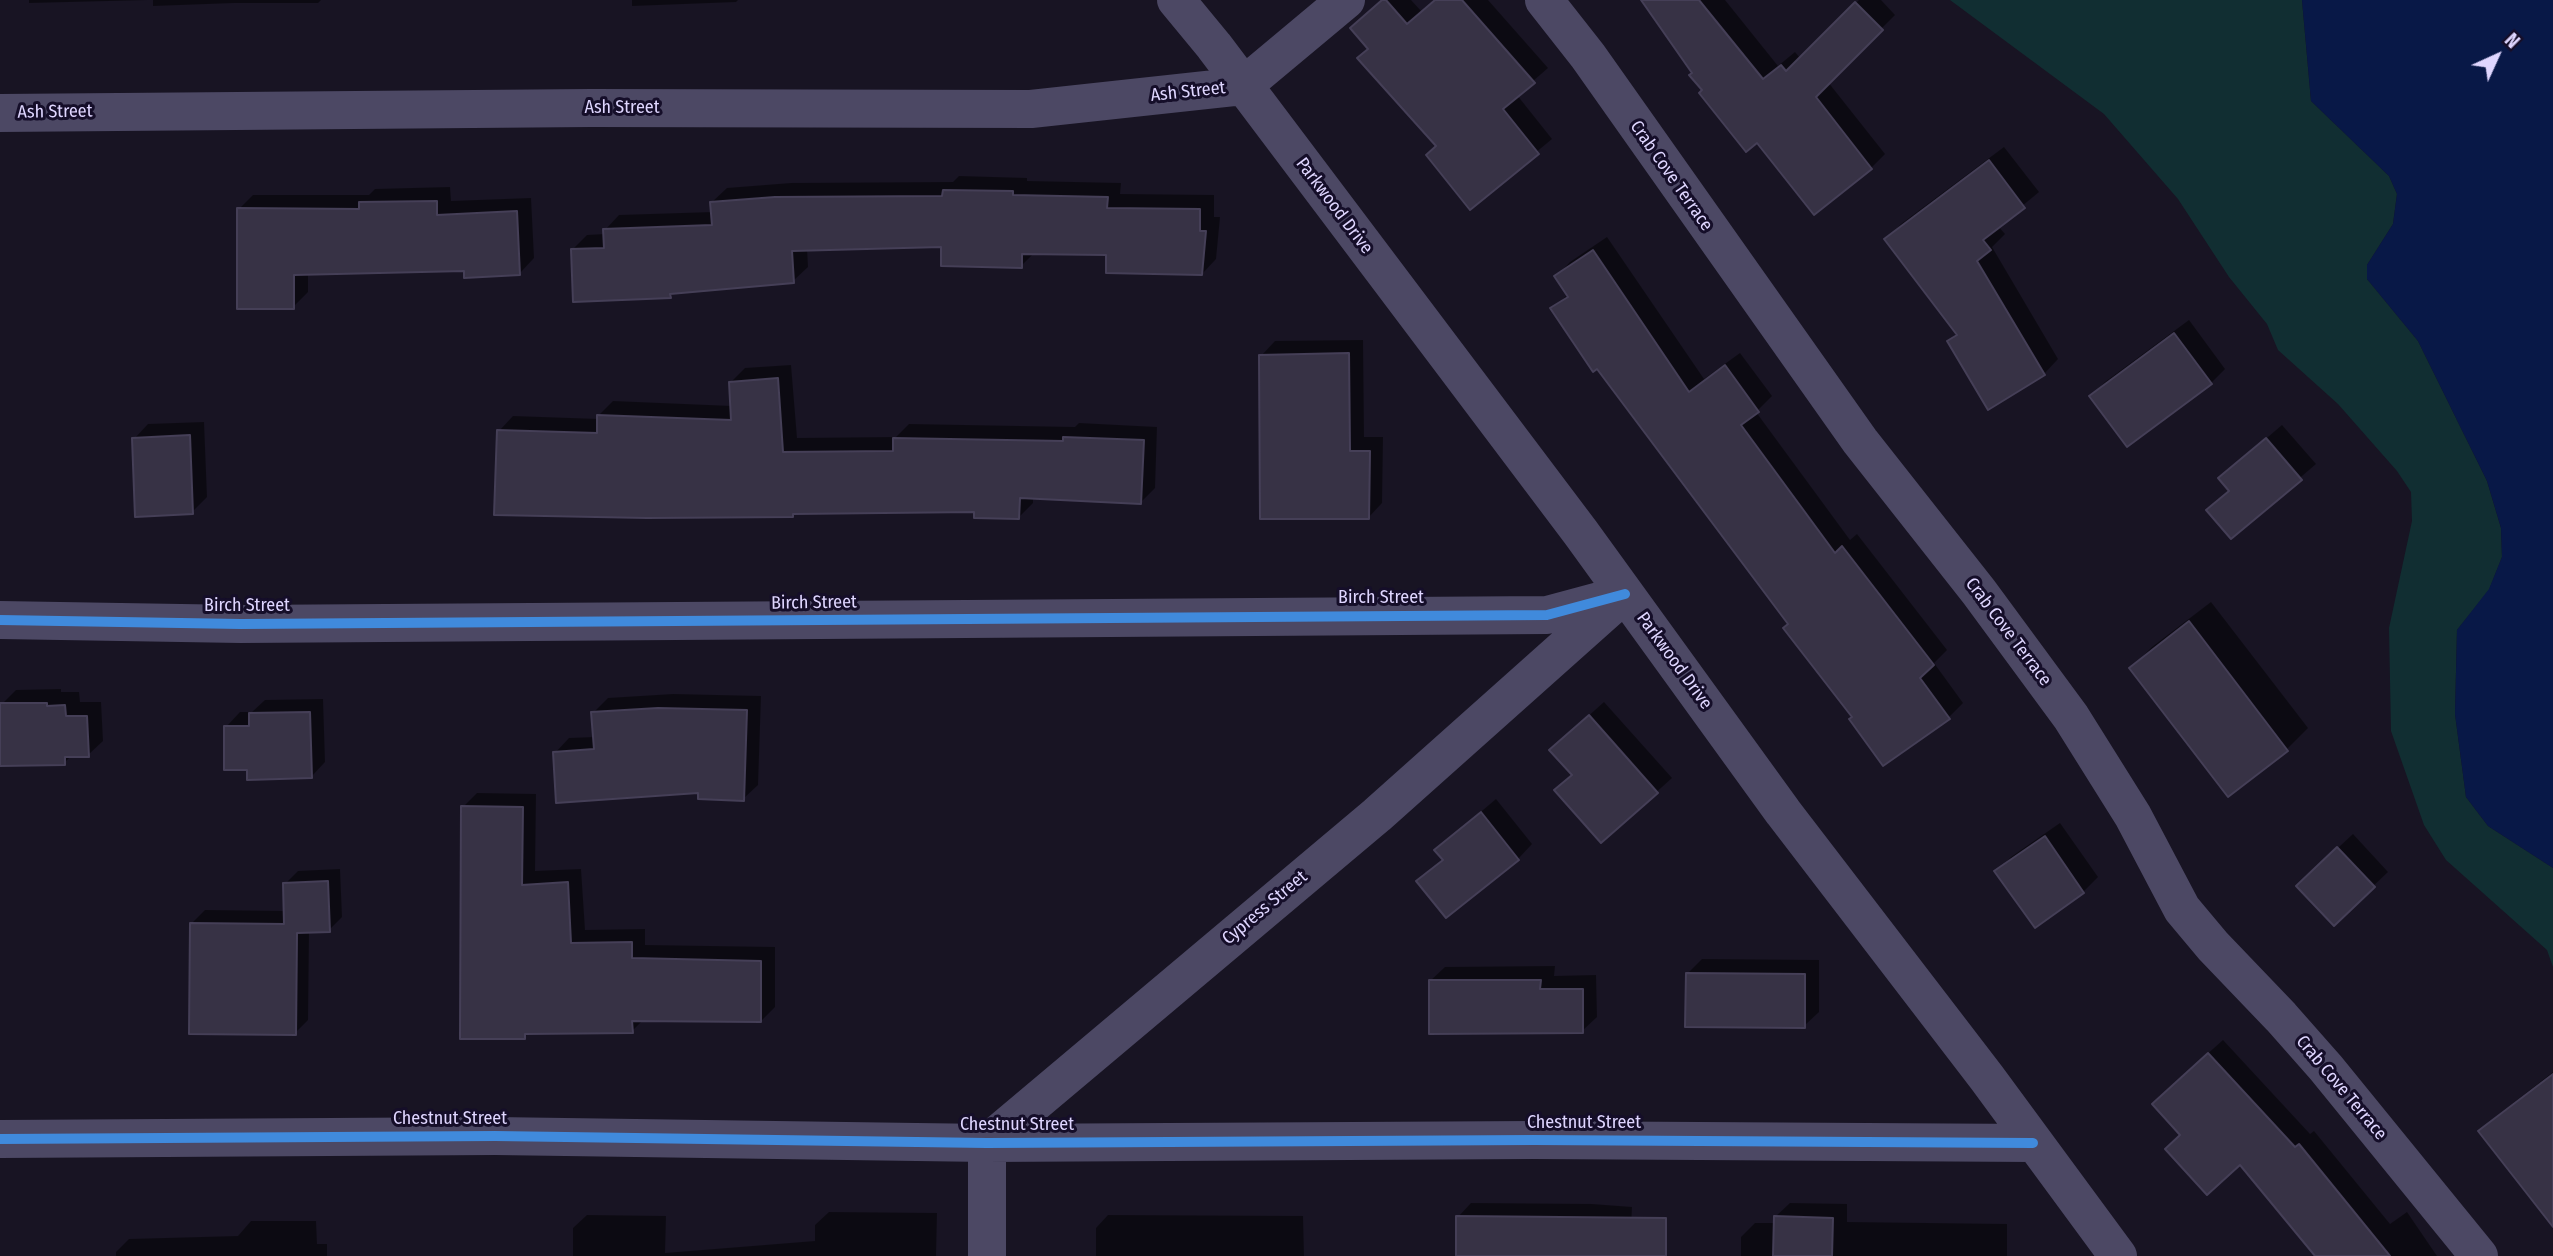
<!DOCTYPE html>
<style>
body{margin:0}
#map{position:relative;width:2553px;height:1256px;overflow:hidden;background:#181423;font-family:"Fira Sans Condensed",sans-serif}
canvas{display:block}
.north{position:absolute;left:2462px;top:21px;width:70px;height:70px;-webkit-text-stroke:5px #150e29;paint-order:stroke;rotate:45deg;font-size:19px;font-weight:700;line-height:28px;text-align:center;color:#dfd6ff}
.north::after{content:'';display:block;margin:auto;width:24px;height:32px;background:#dfd6ff;clip-path:polygon(50% 0,100% 100%,50% 72%,0 100%)}
</style>
<div id="map">
<canvas width="2553" height="1256"></canvas>
<div class="north">N</div>
</div>
<script>
const context = document.querySelector('canvas').getContext('2d');
context.lineJoin = 'round';
function paint(path, color) {
  context.fillStyle = color;
  context.fill(path, 'evenodd');
}
function stroke(path, color, width, dash) {
  context.strokeStyle = color;
  context.lineWidth = width;
  context.lineCap = dash ? 'butt' : 'round';
  context.setLineDash(dash || []);
  context.stroke(path);
}
function write(font, color, halo, rows, align = 'center') {
  context.font = font + ' "Fira Sans Condensed",sans-serif';
  context.lineWidth = 6;
  context.setLineDash([]);
  context.textBaseline = 'middle';
  context.strokeStyle = halo;
  context.fillStyle = color;
  for (const [text, x, y, turn = 0] of rows) {
    context.save();
    context.translate(x, y);
    context.rotate((+turn || 0) * Math.PI / 180);
    context.textAlign = isNaN(turn) ? turn : align;
    if (halo) context.strokeText(text, 0, 0);
    context.fillText(text, 0, 0);
    context.restore();
  }
}
const green = new Path2D(`
 M1950 0H2302L2311 101 2389 176 2397 194 2393 224 2367 265V279L2418 341 2487 481 2501 528 2502 557 2489 590 2457 630 2455 714 2466 797 2488 826 2553 868V967L2547 950 2446 860 2424 825 2391 731 2389 628 2412 521 2411 492 2397 471 2338 404 2278 350 2267 324 2229 277 2178 199 2104 114Z`);
const water = new Path2D(`
 M2302 0H2553V868L2488 826 2466 797 2455 714 2457 630 2489 589 2502 557 2501 528 2487 481 2418 341 2367 279V265L2393 224 2397 194 2389 176 2311 101Z`);
const shadow = new Path2D(`
 M29 0H148L29 3Z
 M153 0H321L318 3H234L153 6Z
 M632 0H738L736 2 632 6Z
 M1383 0H1411L1422 12 1435 0H1488L1548 68 1517 95 1552 139 1470 207 1437 145 1370 48Z
 M1643 0H1725L1778 66 1795 52 1800 58 1859 0H1881L1895 15 1828 82 1885 154 1871 168 1757 140 1704 90Z
 M2004 147 2039 192 1998 226 2005 234 1992 247 2058 359 2044 374 1949 341 1958 332 1887 239 1901 224Z
 M959 176 1027 178V181L1121 183 1120 194 1214 195V217H1220L1216 259 1202 274 1107 253 1035 252 1021 266 943 245 807 248 808 267 793 281 674 292 670 296 573 249 587 235 605 234V230L619 215 713 212 712 202 727 188 791 183 953 182Z
 M450 187 451 201 531 198 534 258 520 273 465 270 308 273V292L293 307 239 209 253 195H369L375 189Z
 M1607 237 1704 379 1740 353 1772 396 1756 412 1850 540 1857 534 1947 650 1934 663 1963 703 1949 717H1854L1789 624 1553 309 1568 294 1556 277 1570 262Z
 M2189 320 2225 369 2211 383 2091 396 2105 382Z
 M1363 340 1364 437H1383L1382 503 1368 518 1261 356 1275 341Z
 M791 365 797 438 896 437 909 424 1075 427 1079 423 1157 427 1155 488 1141 502 1033 497V503L1019 517 976 511 796 512 793 516 499 431 513 416 599 419V415L613 401 732 406 731 382 745 368Z
 M204 422 207 497 192 512 134 439 148 424Z
 M2282 425 2316 464 2231 537 2209 510 2230 490 2220 478Z
 M2211 602 2308 728 2287 749 2229 795 2131 668 2152 647Z
 M61 689V692H79L80 702H101L103 741 88 755 71 756 64 763 2 704 16 690Z
 M673 694 761 696 758 785 743 799 700 791 555 753 569 738 595 737 593 713 608 698Z
 M323 699 325 762 311 777 248 768 226 727 240 712H252L265 700Z
 M1604 702 1672 778 1602 841 1556 790 1573 773 1566 736Z
 M477 793 536 794 535 871 581 869 585 930 645 929V945L775 947V1007L761 1021 643 1020 632 1031 529 1032 525 1037 463 807Z
 M1496 799 1532 844 1518 859 1419 881 1444 858 1436 850Z
 M2060 823 2098 877 2083 892 1997 871 2011 857Z
 M2353 834 2388 872 2334 923 2313 871Z
 M340 869 342 917 329 930 309 931 308 1020 295 1033 192 923 205 910 286 911 285 884 298 871Z
 M1702 959 1819 960V1012L1804 1026 1687 974Z
 M1555 966 1554 976 1596 975 1597 1017 1582 1031 1430 981 1445 967Z
 M2223 1040 2310 1134 2314 1131 2390 1224 2407 1212 2437 1256H2317L2240 1162 2182 1134 2168 1089Z
 M2553 1072V1224L2481 1131 2495 1117Z
 M1471 1203 1592 1204 1632 1207 1630 1248 1638 1256H1458V1217Z
 M1790 1203 1847 1204V1222L2007 1224V1256H1741V1237L1755 1223H1775V1217Z
 M829 1212 937 1213 936 1256H573V1228L587 1215 666 1216 665 1253 815 1241V1225Z
 M1108 1215 1303 1216 1304 1256H1096V1228Z
 M251 1221H316L317 1244H327V1256H116V1252L129 1239 238 1236Z`);
const building = new Path2D(`
 M1382 0H1386L1407 24 1435 0H1462L1535 83 1503 109 1539 154 1470 210 1426 155 1436 146 1357 58 1368 49 1350 28Z
 M1641 0H1699L1763 79 1781 65 1786 71 1855 2 1883 30 1816 97 1872 169 1814 215 1757 143 1746 152 1699 93 1702 90 1689 75 1692 73Z
 M1989 160 2025 208 1983 240 1991 250 1977 261 2045 375 1988 410 1947 341 1957 335 1884 239Z
 M943 190 1013 191V195L1108 197 1107 208 1200 209V231H1206L1202 275 1106 273V255L1022 254V268L941 266V247L792 251 794 283 670 294 671 298 573 302 571 249 604 248 603 229 712 225 710 202 775 197 942 196Z
 M437 201V215L517 211 520 275 464 278V271L294 275V309H237V208L359 209V202Z
 M1593 250 1689 392 1725 365 1759 412 1741 425 1835 553 1842 546 1934 665 1920 678 1950 719 1883 766 1849 719 1852 717 1783 628 1788 624 1597 369 1593 372 1550 308 1568 297 1554 276Z
 M2174 333 2212 384 2127 447 2089 396Z
 M1349 353 1350 451H1370L1369 519H1260L1259 355Z
 M778 378 783 452 893 451V438L1063 441V437L1144 440 1141 504 1020 498 1019 519 974 518V512L793 514V517L647 518 494 515 497 430 597 433V415L731 420 729 382Z
 M190 435 193 514 135 517 132 438Z
 M2266 438 2302 480 2231 539 2206 510 2229 491 2218 478Z
 M2189 621 2288 751 2228 797 2129 668Z
 M0 703H47V706L65 705 66 716H87L89 757H65V765L0 766Z
 M658 708 747 710 744 801 698 799V793L556 803 553 752 594 749 591 712Z
 M310 712 312 778 247 780V770H224V726H249V713Z
 M1589 715 1658 793 1601 843 1554 790 1572 775 1549 750Z
 M461 806 523 807 522 885 568 882 571 943 632 942V958L761 961V1022L632 1021 633 1033 525 1034V1039H460Z
 M1481 812 1519 860 1446 918 1416 881 1443 860 1434 850Z
 M2045 836 2084 893 2035 928 1994 871Z
 M2337 847 2375 887 2334 926 2296 886Z
 M328 881 330 932 297 933 296 1035 189 1034 190 923 284 924 283 883Z
 M1686 973 1805 974V1028L1685 1027Z
 M1429 980H1541L1540 989H1583V1033L1429 1034Z
 M2208 1053 2295 1147 2299 1144 2390 1256H2315L2240 1165 2207 1195 2165 1149 2180 1135 2152 1104Z
 M2553 1074V1227L2478 1131Z
 M1456 1216 1666 1218V1256H1456Z
 M1774 1216 1833 1218 1832 1256H1773Z`);
const minor = new Path2D(`
 M1176 0 1214 46 1581 533 1783 812 1987 1078 2118 1256
 M1544 0 1588 56 1860 441 1979 592 2071 717 2133 816 2182 909 2213 946 2281 1017 2326 1068 2479 1256
 M0 113 591 108 1031 109 1243 86 1346 0
 M0 620 241 624 1547 615 1625 594
 M0 1139 495 1136 987 1143 1533 1140 2033 1143
 M987 1256V1143L1377 815 1618 600`);
const cycleway = new Path2D(`
 M0 620 241 624 1547 615 1625 594
 M0 1139 495 1136 987 1143 1533 1140 2033 1143`);
const streetNames = [
 ["Ash Street",1188,92,-6],
 ["Ash Street",622,108],
 ["Ash Street",55,112,-1],
 ["Crab Cove Terrace",1671,176,55],
 ["Parkwood Drive",1334,206,53],
 ["Birch Street",1381,598],
 ["Birch Street",814,603,-1],
 ["Birch Street",247,606],
 ["Crab Cove Terrace",2008,632,53],
 ["Parkwood Drive",1674,661,54],
 ["Cypress Street",1265,908,-40],
 ["Crab Cove Terrace",2341,1088,50],
 ["Chestnut Street",450,1119],
 ["Chestnut Street",1584,1123],
 ["Chestnut Street",1017,1125]
];
paint(green, '#112e32');
paint(water, '#081847');
paint(shadow, '#0007');
paint(building, '#373245');
stroke(building, '#453f57', 2);
stroke(minor, '#4c4864', 38);
stroke(cycleway, '#408adc', 10);
write('18px', '#dfd6ff', '#150e29', streetNames);
</script>
